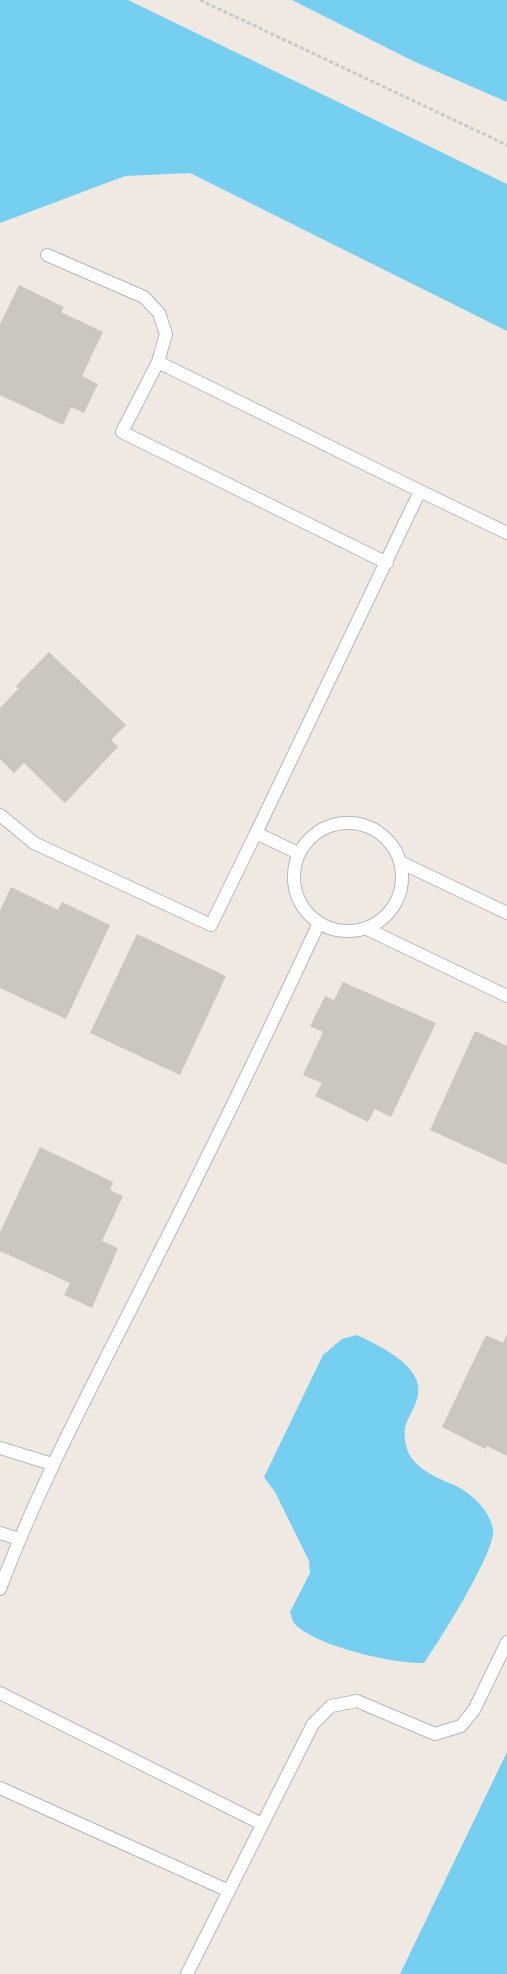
<!DOCTYPE html>
<style>
body{margin:0}
canvas{display:block;background:#efe9e1}
</style>
<canvas width="507" height="1974"></canvas>
<script>
const context = document.querySelector('canvas').getContext('2d');
context.lineJoin = 'round';
function paint(path, color) {
  context.fillStyle = color;
  context.fill(path, 'evenodd');
}
function stroke(path, color, width, dash) {
  context.strokeStyle = color;
  context.lineWidth = width;
  context.lineCap = dash ? 'butt' : 'round';
  context.setLineDash(dash || []);
  context.stroke(path);
}
const water = new Path2D(`
 M0 0H128L507 184V331L190 173 125 176 0 223Z
 M292 0H507V102L413 61Z
 M357 1335C378 1345 424 1366 418 1395 413 1418 399 1421 407 1449 413 1468 437 1478 454 1485 471 1493 489 1509 493 1529 497 1550 438 1643 424 1663 394 1664 314 1646 294 1623 292 1620 291 1615 290 1612L310 1573 309 1561 275 1492 264 1477 323 1355 342 1339Z
 M507 1752V1974H400Z`);
const building = new Path2D(`
 M19 285 64 307 61 312 103 332 82 376 98 384 84 413 71 407 63 425 0 395V324Z
 M49 652 126 725 111 740 118 747 65 803 24 763 14 773 0 759V708L18 689 16 686Z
 M11 887 58 910 62 902 110 925 66 1019 0 988V911Z
 M137 934 226 976 180 1075 90 1033Z
 M343 982 436 1023 391 1117 375 1109 368 1122 315 1096 322 1083 303 1075 323 1032 310 1026 325 996 334 1000Z
 M475 1031 507 1046V1165L430 1130Z
 M40 1147 113 1182 110 1190 123 1196 102 1241 118 1248 92 1308 64 1295 70 1283 0 1251V1232Z
 M507 1334V1456L487 1446 485 1449 442 1427 486 1335 503 1343Z`);
const path = new Path2D(`
 M200 0 507 145`);
const service = new Path2D(`
 M47 255 144 297 159 313 166 334 158 362 122 432 387 563
 M158 362 420 491
 M0 815 34 843 211 925 256 833
 M294 877a54 54 0 1 1 108 0a54 54 0 1 1-108 0Z
 M298 853 256 833 420 491 507 533
 M400 862 507 913
 M365 928 507 996
 M0 1448 52 1464
 M0 1533 19 1539
 M0 1589C41 1480 97 1377 149 1273 208 1157 264 1041 319 923
 M0 1693 262 1824
 M0 1788 229 1891
 M187 1974 313 1724 331 1706 357 1701 435 1734 461 1726 474 1710 507 1642`);
paint(water, '#75cff0');
paint(building, '#cbc7bf');
stroke(service, '#b4b7c1', 14);
stroke(path, '#c9c9c9', 3, [4, 2.5]);
stroke(service, '#fff', 12);
</script>
